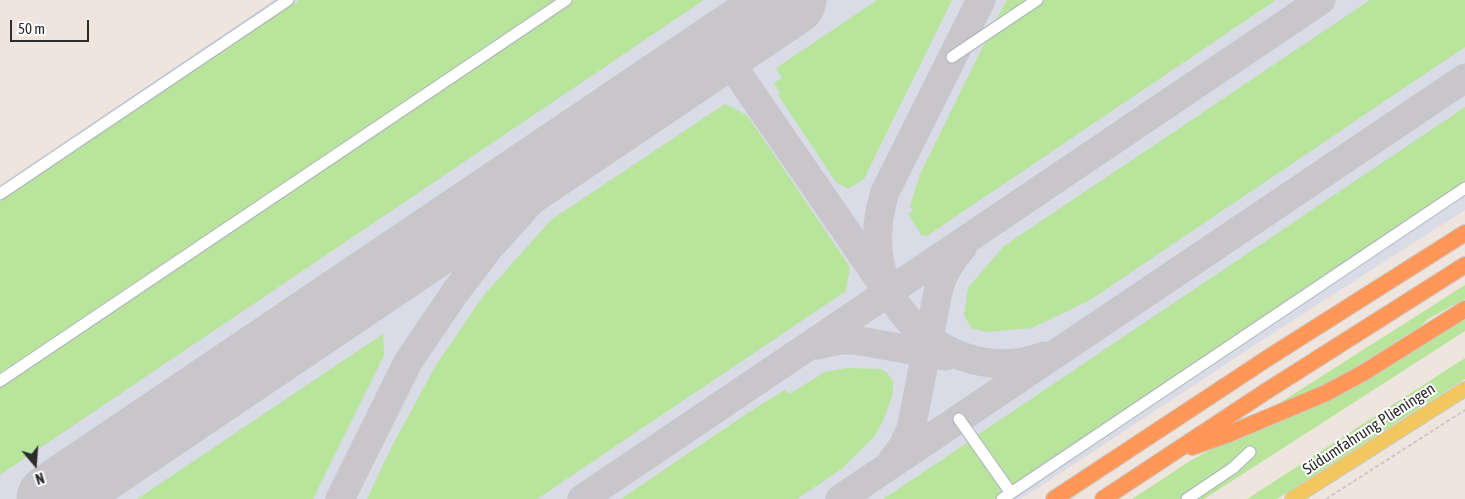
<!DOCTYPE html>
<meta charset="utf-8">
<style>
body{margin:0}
#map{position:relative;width:1465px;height:499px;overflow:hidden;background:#eee6de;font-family:"Asap Condensed",sans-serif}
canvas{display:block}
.north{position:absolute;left:10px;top:439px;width:50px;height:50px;-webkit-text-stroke:4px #fff;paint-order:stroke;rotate:162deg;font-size:14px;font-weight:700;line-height:20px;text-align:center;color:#2c2c2c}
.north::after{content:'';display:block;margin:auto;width:18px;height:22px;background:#2c2c2c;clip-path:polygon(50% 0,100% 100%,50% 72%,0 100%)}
.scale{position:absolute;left:10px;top:20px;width:79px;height:22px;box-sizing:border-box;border:2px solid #2c2c2c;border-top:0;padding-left:6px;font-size:15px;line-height:18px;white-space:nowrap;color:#2c2c2c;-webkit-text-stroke:4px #fff;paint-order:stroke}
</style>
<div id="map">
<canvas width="1465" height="499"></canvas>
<div class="north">N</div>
<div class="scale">50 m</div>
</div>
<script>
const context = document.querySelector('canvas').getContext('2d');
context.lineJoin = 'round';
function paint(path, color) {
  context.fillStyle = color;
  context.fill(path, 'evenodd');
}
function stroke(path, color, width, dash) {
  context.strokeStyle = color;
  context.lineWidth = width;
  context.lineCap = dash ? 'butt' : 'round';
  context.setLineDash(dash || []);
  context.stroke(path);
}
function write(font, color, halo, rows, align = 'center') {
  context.font = font + ' "Asap Condensed",sans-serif';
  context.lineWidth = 4;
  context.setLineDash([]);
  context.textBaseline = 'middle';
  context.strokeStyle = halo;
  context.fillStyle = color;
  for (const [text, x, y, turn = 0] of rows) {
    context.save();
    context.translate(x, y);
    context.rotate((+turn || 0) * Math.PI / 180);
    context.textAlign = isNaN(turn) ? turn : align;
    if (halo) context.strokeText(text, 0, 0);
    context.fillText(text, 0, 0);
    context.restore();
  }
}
const airport = new Path2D(`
 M274 0H1465V210L1267 337 1021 499H0V185Z`);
const green = new Path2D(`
 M299 0H561L0 379V201Z
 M570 0H704L0 475V384Z
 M877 0H952L864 179 848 189 836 182 778 95 780 93 774 83 782 78 776 68Z
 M1007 0H1034L991 29Z
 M1044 0H1276L927 236 921 235 908 214 913 211 910 206 920 174 987 38Z
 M1370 0H1465V47L1090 300 1032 328 987 332 971 328 964 315 968 288 1004 246Z
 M725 104 747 115 850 267 846 291 537 499H367L391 448 436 365 484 295 551 220Z
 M1465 107V184L1016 486 1011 485 976 436Z
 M1465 285V299L1428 319 1421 326 1337 379 1282 403 1281 402Z
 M1465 315V331L1204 499H1132L1190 461 1222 443Z
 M383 334 384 355 313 499H137Z
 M1465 358V379L1277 499H1247Z
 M847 368 881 369 887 373 893 381V394L882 423 874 437 843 468 797 499H621L749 412 785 390 789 394 825 372Z
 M970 441 1001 488 1000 495 998 499H883Z`);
const taxiway = new Path2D(`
 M720 48 901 311C936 355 990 376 1044 356
 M884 278C874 249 876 221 885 192L981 0
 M817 345 839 340H854L946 356
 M892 461 903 446 911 429 939 287C944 272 951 260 962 248
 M340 499 408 362 454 294 488 249 535 197 579 143
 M582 499 1321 0
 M840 499 1465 78`);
const runway = new Path2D(`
 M52 499 791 0`);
const path = new Path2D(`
 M1357 428 1363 439
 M1326 499 1465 410`);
const minor = new Path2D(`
 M952 57 1037 0
 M0 194 288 0
 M0 381 566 0
 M959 419 1011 493
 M1002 499 1465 188
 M1187 499 1233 468 1250 452`);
const major = new Path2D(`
 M1292 499 1465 389`);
const highway = new Path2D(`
 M1192 447 1226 435 1326 393 1363 373 1465 309
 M1054 499 1271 356 1465 233
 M1103 499 1265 392 1465 265`);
const streetNames = [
 ["Südumfahrung Plieningen",1369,429,-33]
];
paint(airport, '#d9dce6');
paint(green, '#b8e49b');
stroke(taxiway, '#c8c6ca', 29);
stroke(runway, '#c8c6ca', 71);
stroke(minor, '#aeb2bc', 13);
stroke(major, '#c8c8c8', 16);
stroke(highway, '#c8c8c8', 18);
stroke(path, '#c8c8c8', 2, [4, 2.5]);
stroke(minor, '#fff', 11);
stroke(major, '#f2c75f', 14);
stroke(highway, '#ff9758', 16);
write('16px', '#2c2c2c', '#fff', streetNames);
</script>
